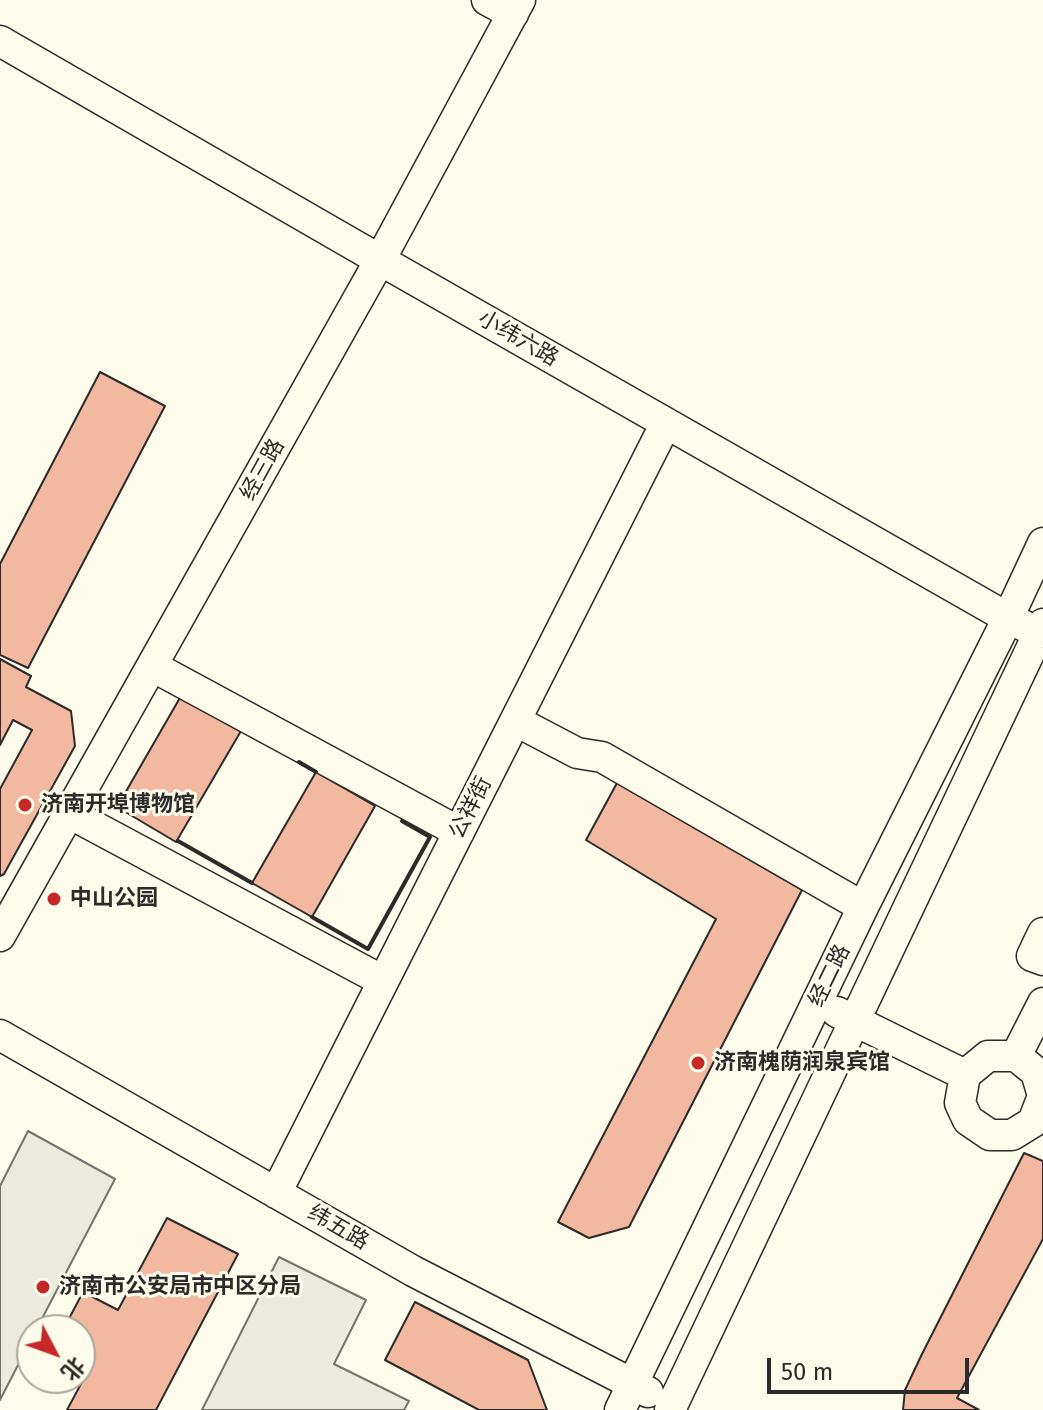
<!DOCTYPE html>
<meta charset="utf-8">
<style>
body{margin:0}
#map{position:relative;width:1043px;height:1410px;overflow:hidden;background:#fdfbea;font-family:"Fira Sans","Noto Sans SC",sans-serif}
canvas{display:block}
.north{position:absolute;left:16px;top:1314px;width:80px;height:80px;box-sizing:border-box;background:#fdfbea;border:2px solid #a9a89e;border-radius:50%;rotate:131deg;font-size:22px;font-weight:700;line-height:32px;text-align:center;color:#2b2b2b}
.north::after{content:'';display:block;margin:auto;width:28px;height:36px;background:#c62828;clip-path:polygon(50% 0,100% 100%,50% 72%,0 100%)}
.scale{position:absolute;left:767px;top:1358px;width:202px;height:36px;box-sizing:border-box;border:4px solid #2b2b2b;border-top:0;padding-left:10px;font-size:24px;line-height:28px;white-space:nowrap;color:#2b2b2b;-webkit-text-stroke:6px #fdfbea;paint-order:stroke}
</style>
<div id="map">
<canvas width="1043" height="1410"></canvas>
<div class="north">北</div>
<div class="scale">50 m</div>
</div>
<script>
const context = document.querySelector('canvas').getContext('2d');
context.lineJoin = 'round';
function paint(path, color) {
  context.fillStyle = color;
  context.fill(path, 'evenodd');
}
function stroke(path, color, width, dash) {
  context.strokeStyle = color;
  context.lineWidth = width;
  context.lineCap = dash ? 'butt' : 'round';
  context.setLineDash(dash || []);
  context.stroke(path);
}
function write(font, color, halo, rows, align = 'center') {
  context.font = font + ' "Fira Sans","Noto Sans SC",sans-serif';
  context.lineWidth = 6;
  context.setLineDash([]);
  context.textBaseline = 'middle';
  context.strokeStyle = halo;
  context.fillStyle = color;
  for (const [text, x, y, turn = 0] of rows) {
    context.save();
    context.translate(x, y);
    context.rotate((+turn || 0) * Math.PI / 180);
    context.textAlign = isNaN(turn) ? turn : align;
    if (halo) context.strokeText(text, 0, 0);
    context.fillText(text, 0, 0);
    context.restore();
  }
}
const parking = new Path2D(`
 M28 1131 115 1179 36 1330H32V1338L0 1400V1186Z
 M279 1257 366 1300 334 1364 409 1401 404 1410H202Z`);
const building = new Path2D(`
 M100 372 165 406 28 668 0 655V564Z
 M0 659 31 676 26 687 71 711 75 746 4 874 0 876V789L32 730 13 720 0 745Z
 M181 696 241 731 176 842 117 807Z
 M316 772 375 806 312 917 252 883Z
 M617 783 802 890 629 1227 589 1238 558 1222 716 919 586 840Z
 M1024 1153 1043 1161V1239L957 1398 979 1410H903L905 1390 922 1354Z
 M167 1218 238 1254 156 1410H67L90 1367 80 1362V1330H63L83 1292 118 1310Z
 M415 1302 528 1360 547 1410H479L385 1360Z`);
const minor = new Path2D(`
 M487 0 513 14
 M0 41 380 260 1008 618 1039 633
 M152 666 459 832
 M516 721 577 753 602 757 863 907
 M69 813 383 981
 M1043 933 1032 956 1043 960
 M0 936 380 260 520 0
 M837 1012 965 1075 960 1103 968 1120 990 1135H1012L1033 1122 1043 1096 1036 1072 1016 1056H988L965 1075
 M0 1035 413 1271 648 1392
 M1016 1056 1043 1003
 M276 1193 666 423
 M620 1410 863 907 1008 618 1043 543
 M670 1410 1043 624`);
const wall = new Path2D(`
 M299 762 316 772
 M178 841 252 883
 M312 917 368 949 430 837 402 821`);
const markers = [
 [25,805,8,"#c62828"],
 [54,899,8,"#c62828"],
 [698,1063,8,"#c62828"],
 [43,1287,8,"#c62828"]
];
const streetNames = [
 ["小纬六路",518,339,30],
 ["经三路",263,470,-61],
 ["公祥街",471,808,-63],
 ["经二路",830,976,-64],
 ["纬五路",338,1228,30]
];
const poiNames = [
 ["济南开埠博物馆",41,805],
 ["中山公园",70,899],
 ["济南槐荫润泉宾馆",714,1063],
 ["济南市公安局市中区分局",59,1287]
];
paint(parking, '#eceadb');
stroke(parking, '#74746e', 2);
paint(building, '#f2b8a0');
stroke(building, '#2b2b2b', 2);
stroke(minor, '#2b2b2b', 33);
stroke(minor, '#fdfbea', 30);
stroke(wall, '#2b2b2b', 4);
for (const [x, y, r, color] of markers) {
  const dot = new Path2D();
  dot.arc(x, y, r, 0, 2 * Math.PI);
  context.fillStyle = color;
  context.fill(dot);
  stroke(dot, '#fdfbea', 3);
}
write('22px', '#2b2b2b', '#fdfbea', streetNames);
write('bold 22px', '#2b2b2b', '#fdfbea', poiNames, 'left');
</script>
